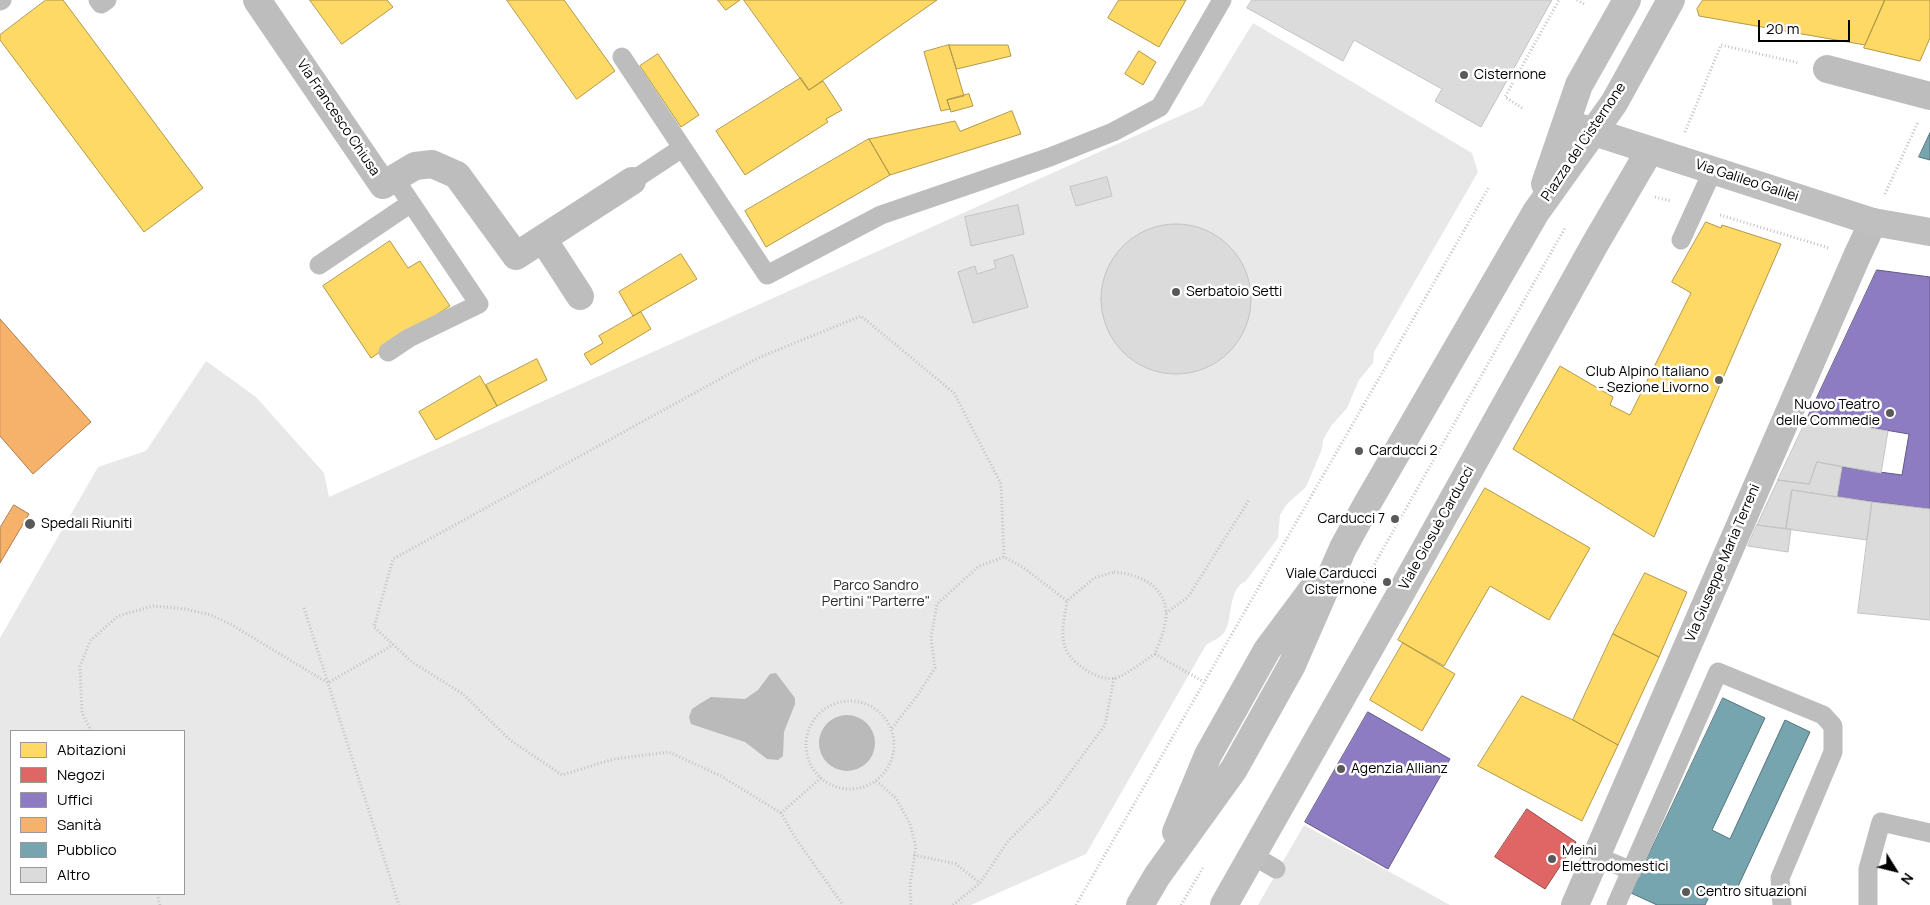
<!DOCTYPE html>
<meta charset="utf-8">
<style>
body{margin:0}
#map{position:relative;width:1930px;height:905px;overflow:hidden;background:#fff;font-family:Manrope,sans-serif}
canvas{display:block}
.legend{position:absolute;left:10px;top:730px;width:175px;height:165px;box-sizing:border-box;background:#fff;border:1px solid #999;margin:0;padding:6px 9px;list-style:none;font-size:15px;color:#000}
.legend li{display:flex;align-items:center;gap:10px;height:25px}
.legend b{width:25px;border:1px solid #999}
.north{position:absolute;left:1870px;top:845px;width:50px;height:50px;-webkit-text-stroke:4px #fff;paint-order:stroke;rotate:126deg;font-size:14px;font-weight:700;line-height:20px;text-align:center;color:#000}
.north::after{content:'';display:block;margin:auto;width:18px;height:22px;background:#000;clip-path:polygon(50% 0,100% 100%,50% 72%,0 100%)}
.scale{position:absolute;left:1758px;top:20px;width:92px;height:22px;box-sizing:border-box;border:2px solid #000;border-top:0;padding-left:6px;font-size:15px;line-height:18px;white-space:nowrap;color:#000;-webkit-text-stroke:4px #fff;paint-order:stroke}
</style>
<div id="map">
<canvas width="1930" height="905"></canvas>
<ul class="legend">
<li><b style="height:14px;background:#ffd966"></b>Abitazioni</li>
<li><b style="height:14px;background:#e06666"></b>Negozi</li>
<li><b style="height:14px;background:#8e7cc3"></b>Uffici</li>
<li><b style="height:14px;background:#f6b26b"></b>Sanità</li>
<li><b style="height:14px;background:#76a5af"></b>Pubblico</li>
<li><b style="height:14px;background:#dbdbdb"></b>Altro</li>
</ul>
<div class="north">N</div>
<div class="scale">20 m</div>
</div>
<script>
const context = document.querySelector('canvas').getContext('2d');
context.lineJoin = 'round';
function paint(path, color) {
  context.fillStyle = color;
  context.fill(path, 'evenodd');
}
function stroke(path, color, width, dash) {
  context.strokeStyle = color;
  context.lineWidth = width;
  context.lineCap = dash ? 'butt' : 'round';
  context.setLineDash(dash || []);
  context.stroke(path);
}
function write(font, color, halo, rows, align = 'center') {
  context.font = font + ' Manrope,sans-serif';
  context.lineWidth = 5;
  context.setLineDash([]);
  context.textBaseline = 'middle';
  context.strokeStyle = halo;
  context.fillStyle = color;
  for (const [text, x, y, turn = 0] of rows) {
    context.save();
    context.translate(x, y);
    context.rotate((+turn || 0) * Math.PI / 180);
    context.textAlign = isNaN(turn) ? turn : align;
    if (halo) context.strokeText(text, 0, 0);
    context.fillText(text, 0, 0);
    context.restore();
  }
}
const green = new Path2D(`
 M1253 23 1472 153 1478 172 1374 352 1373 363 1359 380 1347 408 1331 426 1323 440 1322 449 1306 487 1287 504 1280 515 1278 538 1246 581C1228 588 1233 618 1225 631 1221 638 1212 641 1206 645L1086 854 971 905H0V638L98 467 146 451 206 361 256 397 324 473 329 497 1202 106ZM11 731H184V894H11Z
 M1304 825 1450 905H1258Z`);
const water = new Path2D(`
 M776 673 795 698V704L784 732 783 756 778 760 767 759 745 742 691 724 689 717 692 709 701 703 711 697 745 699 758 690 770 674Z
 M819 743a28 28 0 1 1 56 0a28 28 0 1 1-56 0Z`);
const homes = new Path2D(`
 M46 0H63L203 188 144 232 0 40V35Z
 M310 0H387L393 7 342 44Z
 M507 0H564L615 71 577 99Z
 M718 0H740L726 10Z
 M744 0H937L809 90Z
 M1119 0H1186L1159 47 1108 18Z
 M1703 0H1885L1865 45 1699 16 1697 9Z
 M1885 0H1930V38L1920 61 1864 48Z
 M949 45H1008L1011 56 957 69Z
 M949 45 964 96 947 100 950 109 941 111 924 52Z
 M1139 51 1156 62 1143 85 1125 74Z
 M658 54 699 115 681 127 640 66Z
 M801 78 809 90 823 81 842 110 826 119 828 122 745 175 716 131Z
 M969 94 973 106 951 112 947 100Z
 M1012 111 1021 134 890 175 869 139 955 121 960 131Z
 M869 139 890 175 766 247 745 211Z
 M1706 222 1721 228 1722 225 1781 244 1654 537 1513 449 1560 366 1613 397 1610 405 1630 415 1691 293 1672 282Z
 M390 241 408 268 420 261 450 306 371 358 323 286Z
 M681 254 697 279 633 316 619 292Z
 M641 312 651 329 591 365 584 354 603 343 599 336Z
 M537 359 547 380 497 406 486 385Z
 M480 376 497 406 436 440 419 412Z
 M1485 488 1590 548 1549 620 1490 586 1444 666 1398 640Z
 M1645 573 1687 592 1659 657 1613 634Z
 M1613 634 1659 657 1618 745 1573 720Z
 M1403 643 1455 674 1422 731 1370 700Z
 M1522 696 1573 720 1618 745 1582 821 1478 766Z`);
const shops = new Path2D(`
 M1527 809 1576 842 1545 889 1495 857Z`);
const offices = new Path2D(`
 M1877 270 1930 277V509L1837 497 1842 467 1902 475 1909 434 1808 417Z
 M1368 712 1450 759 1388 869 1305 822Z`);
const health = new Path2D(`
 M0 319 91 422 33 474 0 436Z
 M14 505 29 514 0 563V528Z`);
const public = new Path2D(`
 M1930 133V160L1919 157Z
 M1723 698 1765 718 1712 830 1730 839 1785 720 1810 732 1734 895 1715 885 1705 905H1657L1631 893Z`);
const building = new Path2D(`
 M1252 0H1552L1481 127 1435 101 1442 89 1354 40 1343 61 1247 8Z
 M1107 177 1112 196 1076 206 1070 187Z
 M1018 205 1024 234 971 246 965 217Z
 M1101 299a75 75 0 1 1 150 0a75 75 0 1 1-150 0Z
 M1013 255 1028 307 973 323 958 272 975 266 977 274 996 268 994 261Z
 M1808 417 1888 431 1881 473 1817 462 1809 484 1778 480Z
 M1817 462 1842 467 1837 497 1792 490 1786 529 1757 525 1778 480 1809 484Z
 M1792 490 1872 502 1867 540 1786 529Z
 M1872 502 1930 509V620L1858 613Z
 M1757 525 1791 529 1788 552 1748 546Z`);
const path = new Path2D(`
 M1577 0 1584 4
 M1522 108 1505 97 1559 0
 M1685 132 1721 45 1799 63
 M1885 194 1918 122
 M1655 197 1671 201
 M1720 215 1829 248
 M1114 572C1138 574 1165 585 1166 613 1167 626 1159 642 1155 654 1145 660 1125 676 1115 678 1099 682 1069 662 1065 647 1060 632 1065 616 1067 601L1094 578Z
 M1357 595 1565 228
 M304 608 399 905
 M1166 613 1188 597 1249 500
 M1155 654 1204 682
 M806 745a44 44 0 1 1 88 0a44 44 0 1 1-88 0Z
 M892 728 917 696 935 668 931 638 937 604 979 566 1004 557 1024 568 1067 601
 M91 731 82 713 80 666 90 641 118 616 153 606 186 609 211 615 232 625 328 683 393 645
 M821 778 781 813 796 839 843 905
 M876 781 896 798 910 824 916 847 910 884 911 905
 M781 813 721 776 669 752 614 759 562 775 510 740 463 694 412 662 374 627 393 559 758 358 861 316 954 393 1001 484 1004 557
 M914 855 956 864 980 883
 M157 894 160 905
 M953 905 980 883 1008 841 1049 801 1105 725 1114 678
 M1076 905 1489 187
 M1181 905 1204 866`);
const lane = new Path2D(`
 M98 0 101 4 107 0
 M0 1 2 0
 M622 57 767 275 881 215 1050 157 1113 132 1160 107 1222 0
 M632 181 682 148
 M1681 240 1713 170
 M319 265 411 203
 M388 352 409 338 479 304 403 191 393 179
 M1252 855 1276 869
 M1596 856 1632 871
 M1616 905 1718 672 1823 715 1833 726V752L1780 878 1782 905
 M1868 905V869L1881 822 1930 833`);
const street = new Path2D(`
 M257 0 383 185 415 166 432 164 457 175 516 256 632 181
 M1827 69 1930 96
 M543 239 580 296
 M1575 905 1857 256 1873 222`);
const secondary = new Path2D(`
 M1566 123 1873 222 1930 232
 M1545 184 1579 85 1627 0
 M1176 832 1208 755 1267 650 1314 587
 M1140 905 1157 876 1234 769 1292 665 1343 548 1367 504 1536 212 1614 103 1671 0
 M1224 905 1402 591 1595 244 1650 150`);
const markers = [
 [1464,75,5,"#595959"],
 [1176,292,5,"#595959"],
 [1719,380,5,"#595959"],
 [1890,413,5,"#595959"],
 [1359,451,5,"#595959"],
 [1395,519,5,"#595959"],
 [30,524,6,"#595959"],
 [1387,582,5,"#595959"],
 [1341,769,5,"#595959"],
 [1552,859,5,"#595959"],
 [1686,892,5,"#595959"]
];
const poiNames = [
 ["Cisternone",1474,75],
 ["Serbatoio Setti",1186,292],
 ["Club Alpino Italiano",1709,372,"right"],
 ["- Sezione Livorno",1709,388,"right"],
 ["Nuovo Teatro",1880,405,"right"],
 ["delle Commedie",1880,421,"right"],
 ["Carducci 2",1369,451],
 ["Carducci 7",1385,519,"right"],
 ["Spedali Riuniti",41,524],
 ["Viale Carducci",1377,574,"right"],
 ["Cisternone",1377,590,"right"],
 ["Agenzia Allianz",1351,769],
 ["Meini",1562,851],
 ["Elettrodomestici",1562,867],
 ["Centro situazioni",1696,892]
];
const streetNames = [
 ["Via Francesco Chiusa",338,118,56],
 ["Piazza del Cisternone",1584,142,-56],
 ["Via Galileo Galilei",1747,181,18],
 ["Viale Giosuè Carducci",1437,528,-61],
 ["Via Giuseppe Maria Terreni",1723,563,-67]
];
const parkNames = [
 ["Parco Sandro",876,586],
 ["Pertini \"Parterre\"",876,602]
];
paint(green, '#e8e8e8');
paint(water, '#bababa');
paint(homes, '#ffd966');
stroke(homes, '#b29847', 1);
paint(shops, '#e06666');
stroke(shops, '#9d4747', 1);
paint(offices, '#8e7cc3');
stroke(offices, '#635788', 1);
paint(health, '#f6b26b');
stroke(health, '#ac7d4b', 1);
paint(public, '#76a5af');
stroke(public, '#53747a', 1);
paint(building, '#dbdbdb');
stroke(building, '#c3c3c3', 1);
stroke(path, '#c2c2c2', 3, [1, 2.5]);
stroke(lane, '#bdbdbd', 19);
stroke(street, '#bdbdbd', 28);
stroke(secondary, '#bfbfbf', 28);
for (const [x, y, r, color] of markers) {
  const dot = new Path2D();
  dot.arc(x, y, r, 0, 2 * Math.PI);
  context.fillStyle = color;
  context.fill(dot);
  stroke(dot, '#fff', 2);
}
write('14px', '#000', '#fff', poiNames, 'left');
write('14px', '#000', '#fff', streetNames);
write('14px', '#2c2c2c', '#fff', parkNames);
</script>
